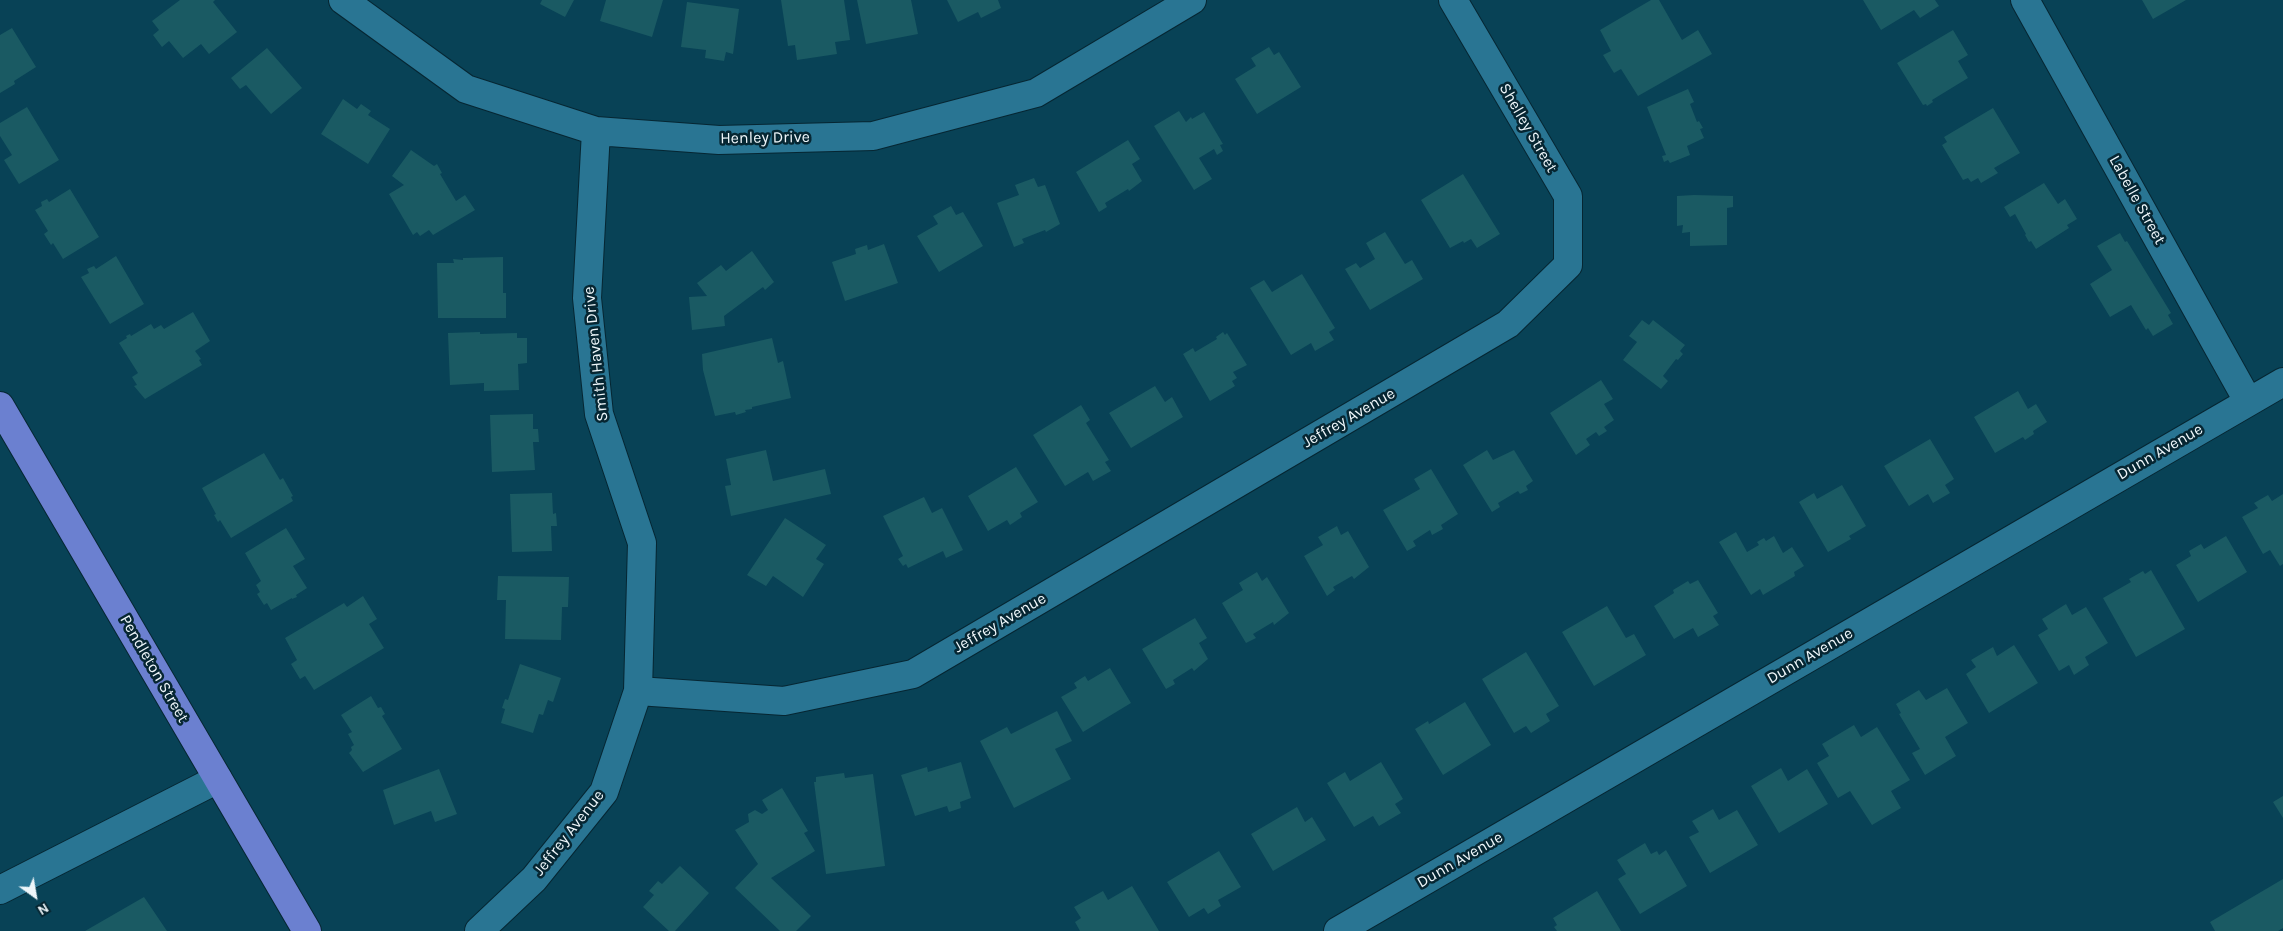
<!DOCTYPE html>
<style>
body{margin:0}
#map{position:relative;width:2283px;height:931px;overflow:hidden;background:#084256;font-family:Karla,sans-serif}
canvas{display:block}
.north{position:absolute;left:10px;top:871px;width:50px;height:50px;-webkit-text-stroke:4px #062632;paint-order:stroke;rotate:148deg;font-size:14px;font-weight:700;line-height:20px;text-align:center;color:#eef6fa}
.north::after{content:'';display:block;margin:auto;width:18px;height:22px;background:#eef6fa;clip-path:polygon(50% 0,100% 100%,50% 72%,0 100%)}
</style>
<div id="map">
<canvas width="2283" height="931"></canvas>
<div class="north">N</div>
</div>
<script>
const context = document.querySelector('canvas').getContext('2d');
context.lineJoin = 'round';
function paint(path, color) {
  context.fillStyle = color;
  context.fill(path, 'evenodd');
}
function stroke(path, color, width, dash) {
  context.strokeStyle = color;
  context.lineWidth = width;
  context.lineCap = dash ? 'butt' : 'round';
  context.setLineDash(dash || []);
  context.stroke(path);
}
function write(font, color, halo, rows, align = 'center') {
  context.font = font + ' Karla,sans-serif';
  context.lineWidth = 5;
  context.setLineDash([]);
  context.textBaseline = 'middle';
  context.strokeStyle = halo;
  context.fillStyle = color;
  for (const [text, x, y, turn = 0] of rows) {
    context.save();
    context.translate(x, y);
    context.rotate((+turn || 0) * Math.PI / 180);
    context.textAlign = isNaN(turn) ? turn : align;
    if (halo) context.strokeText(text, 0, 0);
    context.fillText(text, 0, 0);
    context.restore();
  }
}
const building = new Path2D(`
 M180 0H215L213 2 237 32 209 54 201 44 183 58 169 41 162 47 153 35 159 30 152 21Z
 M542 0H574L565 17 540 4Z
 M606 0H663L652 37 600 21Z
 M781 0H844L850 40 835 42 837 54 797 60 795 45 788 46Z
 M857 0H911L918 34 866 44Z
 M947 0H998L1001 8 981 18 978 12 958 22Z
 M1651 0H1659L1682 40 1698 30 1712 54 1638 96 1621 69 1614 73 1603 55 1611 51 1600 30Z
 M1863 0H1935L1939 6 1920 18 1914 10 1881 30Z
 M2142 0H2186L2153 19Z
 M687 2 739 9 733 54 726 52 724 61 705 58 706 50 681 47Z
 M12 28 36 67 14 81 15 84 0 93V35Z
 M1953 30 1968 55 1958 61 1968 78 1932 100 1933 102 1927 106 1926 104 1923 105 1897 63Z
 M1269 47 1274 55 1279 52 1301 87 1257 114 1235 79 1256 66 1251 58Z
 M267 48 302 88 271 114 246 85 240 89 231 78Z
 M1688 89 1694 102 1690 104 1697 122 1699 121 1703 128 1700 129 1704 138 1687 146 1690 155 1670 163 1668 160 1664 162 1662 156 1666 155 1647 107Z
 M343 99 357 109 361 104 371 111 368 115 390 129 368 164 321 134Z
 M27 107 59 160 19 184 4 160 12 155 0 136V123Z
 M1993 108 2020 153 1994 168 1998 173 1981 183 1978 178 1971 182 1968 178 1963 180 1942 145 1947 142 1944 137Z
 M1179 111 1186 122 1191 117 1192 119 1204 112 1223 144 1220 145 1223 151 1217 155 1214 149 1199 158 1212 179 1194 190 1154 126Z
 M1128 140 1140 159 1132 164 1142 181 1129 191 1128 189 1105 203 1107 207 1099 212 1076 172Z
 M411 150 434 166 437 164 442 173 440 174 456 201 465 195 475 210 433 235 429 230 420 236 417 232 413 235 389 194 404 185 392 176Z
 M1463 174 1500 234 1477 248 1471 239 1464 243 1463 241 1450 248 1421 200Z
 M1034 178 1038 187 1045 185 1060 224 1046 232 1045 230 1022 239 1024 243 1014 247 997 203 1019 195 1015 185Z
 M2044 183 2058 204 2065 199 2077 219 2067 225 2069 228 2036 249 2031 241 2029 242 2025 235 2026 234 2015 214 2010 217 2004 207Z
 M70 189 99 237 63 259 53 243 51 245 44 234 48 231 35 210 42 206 41 202 47 199 49 202Z
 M1694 195 1733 196V207L1727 208V245L1690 246V232L1682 233 1683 225 1677 226V196Z
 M951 206 956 215 963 212 983 246 939 272 917 236 938 224 933 216Z
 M1385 232 1405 264 1412 260 1423 279 1370 310 1345 269 1356 263 1360 268 1375 259 1366 243Z
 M2120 233 2125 242 2127 241 2171 313 2168 315 2173 324 2153 336 2148 328 2146 330 2131 305 2110 317 2090 284 2112 270 2097 246Z
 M884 244 898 283 845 301 832 262 856 254 855 249 867 245 868 250Z
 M752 251 774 282 765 290 763 287 724 316 725 326 692 330 689 297 707 296 697 283 721 265 726 271Z
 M116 256 144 304 110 324 81 277 89 273 87 269 94 266 96 269Z
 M503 257V293H506V318H438L437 263H454L453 259 463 260V258Z
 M1302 274 1335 328 1329 332 1334 340 1315 351 1311 343 1291 355 1250 288 1264 280 1272 292Z
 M193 312 210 341 195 351 201 359 199 360 202 365 145 399 134 386 137 385 132 377 138 373 119 343 127 338 126 336 130 334 131 336 151 324 154 329 161 325 164 329Z
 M1642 320 1649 325 1653 320 1685 345 1680 351 1683 354 1678 360 1676 359 1663 376 1668 381 1661 389 1623 360 1637 342 1629 336Z
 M480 332V334L517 333V338H527V363L518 364 519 390 484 391V383L450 385 448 333Z
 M1223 332 1225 335 1227 333 1247 365 1233 372 1237 378 1232 381 1235 386 1210 401 1183 354 1193 348 1195 352 1217 339 1216 337Z
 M772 338 778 363 783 361 791 398 752 407V409L745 410 746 412 736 415 735 412 715 416 703 370 702 354Z
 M1601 380 1613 399 1604 404 1614 420 1604 427 1607 431 1599 436 1596 432 1586 439 1590 445 1576 455 1550 413Z
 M1155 386 1165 402 1172 397 1183 417 1131 448 1109 413Z
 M2018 391 2028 409 2036 404 2047 422 2033 431 2034 434 2025 440 2023 437 1995 453 1974 417Z
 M1081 405 1090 420 1086 423 1109 460 1105 462 1111 471 1093 481 1088 472 1065 486 1033 435Z
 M533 414V429H538L539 442H533L535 470 492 472 490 415Z
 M1930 439 1954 479 1945 485 1950 493 1933 503 1928 494 1909 506 1884 466Z
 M766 450 773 481 825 469 831 494 731 516 725 486 731 485 726 459Z
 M1487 450 1493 460 1514 450 1533 481 1526 486 1528 490 1520 494 1518 491 1498 503 1500 507 1492 512 1463 465Z
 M264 453 280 480 283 478 293 496 291 497 293 501 231 538 220 520 218 522 214 515 216 514 202 488Z
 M1016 467 1038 502 1020 513 1022 517 1010 525 1007 520 988 531 968 496Z
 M1431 469 1458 514 1441 525 1443 529 1432 535 1430 530 1413 541 1416 546 1407 551 1383 510 1420 489 1414 479Z
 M1842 485 1866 526 1849 536 1851 539 1828 552 1799 502 1814 493 1817 499Z
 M552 493 553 514 556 513 557 526H551L552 551 512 552 510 494Z
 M2283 494V564L2280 566 2270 550 2263 554 2242 517 2258 508 2254 503 2268 495 2272 501Z
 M924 497 932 513 942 508 963 550 946 558 943 551 908 568 906 564 903 566 898 559 903 556 883 516Z
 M785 518 826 545 816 559 824 564 803 597 773 576 766 586 747 575Z
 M1337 526 1341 535 1348 531 1369 567 1354 579 1352 576 1333 587 1335 590 1327 596 1304 556 1323 545 1318 537Z
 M286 528 305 559 293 566 307 588 296 595 297 597 292 599V598L271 610 267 603 264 605 257 594 260 592 256 585 261 581 245 553Z
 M1736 532 1747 552 1759 545 1757 542 1764 538 1766 541 1774 536 1783 553 1792 547 1804 566 1794 572 1795 576 1763 595 1760 589 1751 595 1719 542Z
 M2226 536 2247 572 2198 602 2176 565 2191 556 2189 551 2201 544 2204 549Z
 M2151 570 2185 629 2136 657 2103 598 2131 582 2129 579 2143 571 2145 574Z
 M1257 572 1262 581 1267 577 1289 613 1274 625 1273 622 1253 634 1256 638 1246 643 1222 603 1243 590 1239 583Z
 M498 576 569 577 568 607H562L561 640 505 639 506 600H497Z
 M1698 580 1718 613 1713 616 1719 625 1698 637 1693 628 1674 639 1654 606 1674 593 1673 590 1688 581 1690 584Z
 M363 596 377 619 369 624 384 648 314 690 305 676 300 679 291 664 297 660 285 638 344 603 347 607Z
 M2066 604 2072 615 2086 607 2108 643 2085 657 2089 665 2074 675 2069 665 2059 671 2038 635 2048 629 2042 619Z
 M1607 606 1626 638 1634 634 1646 655 1594 686 1562 632Z
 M1195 618 1207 638 1199 643 1208 659 1194 671 1192 668 1173 680 1175 684 1166 689 1142 649Z
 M2014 645 2038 683 1989 713 1966 674 1976 667 1971 660 1993 647 1997 656Z
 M1526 652 1559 706 1546 714 1550 721 1531 733 1526 726 1514 733 1482 679Z
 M520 664 561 678 553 702 548 700 543 715 539 714 533 733 501 723 505 709 502 708 505 699 508 700Z
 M1110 668 1131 703 1083 732 1061 697 1077 688 1074 683 1085 676 1088 681Z
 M1947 688 1968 723 1945 737 1956 756 1925 775 1912 753 1920 749 1899 714 1901 713 1896 704 1919 690 1926 700Z
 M371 696 378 708 381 707 385 714 382 716 402 749 363 772 349 753 352 750 351 747 354 745 348 734 352 732 341 715Z
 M1465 702 1491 745 1443 775 1415 729 1428 721 1429 724Z
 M1057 711 1072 741 1055 749 1071 779 1014 808 980 741 1007 727 1011 734Z
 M1854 725 1861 737 1877 727 1910 780 1891 791 1901 808 1872 825 1850 791 1838 798 1817 763 1829 756 1822 744Z
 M961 762 971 798 960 802 961 808 949 812 947 806 915 816 901 775 927 767 928 772Z
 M1381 762 1403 799 1395 804 1401 813 1379 826 1373 816 1354 827 1327 783 1345 772 1350 781Z
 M1781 768 1788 781 1807 769 1828 804 1779 833 1751 786Z
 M439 769 457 814 435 822 431 811 394 825 383 790Z
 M844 773 845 778 873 774 885 866 826 874 814 782H816V777Z
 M782 788 808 831 804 833 815 851 771 878 811 916 796 931H780L735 888 758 864 735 830 749 822 748 814 755 810 762 814 768 810 762 800Z
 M2283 796V818L2273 802Z
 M1297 807 1305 822 1312 817 1326 840 1273 871 1251 834Z
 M1713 809 1719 820 1737 810 1758 845 1710 873 1689 837 1699 832 1692 821Z
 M1645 843 1651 854 1657 851 1659 855 1666 850 1687 886 1640 914 1618 879 1626 874 1617 860Z
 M1219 851 1241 887 1218 900 1221 906 1208 914 1204 908 1189 917 1167 882Z
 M680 866 709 893 675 931H669L643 907 654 895 649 891 658 881 662 884Z
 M2283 879V928L2278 931H2215L2210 922Z
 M1132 886 1159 931H1080L1075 922 1081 918 1074 907 1103 891 1108 900Z
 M1597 891 1621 931H1557L1554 927 1557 925 1553 918Z
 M144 897 167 931H85Z`);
const minor = new Path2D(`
 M343 0 466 89 596 131 719 140 873 136 1036 93 1192 0
 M2025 0 2248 401
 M638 691 784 701 913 674 1508 324 1568 265V196L1453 0
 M0 890 218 779
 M479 931 534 879 604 792 638 691 642 543 599 414 587 298 596 131
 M1338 931 2283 382`);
const major = new Path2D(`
 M0 406 307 931`);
const streetNames = [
 ["Shelley Street",1528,128,60],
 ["Henley Drive",765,138,-1],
 ["Labelle Street",2137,200,61],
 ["Smith Haven Drive",596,354,-96],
 ["Jeffrey Avenue",1349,418,-30],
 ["Dunn Avenue",2160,452,-30],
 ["Jeffrey Avenue",1000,623,-30],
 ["Dunn Avenue",1810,656,-30],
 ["Pendleton Street",154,669,60],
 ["Jeffrey Avenue",569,833,-52],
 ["Dunn Avenue",1460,860,-30]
];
paint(building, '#1a5a63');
stroke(minor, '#062632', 30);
stroke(major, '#062632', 30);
stroke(minor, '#297593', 28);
stroke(major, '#6b80d0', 28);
write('16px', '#eef6fa', '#062632', streetNames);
</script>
